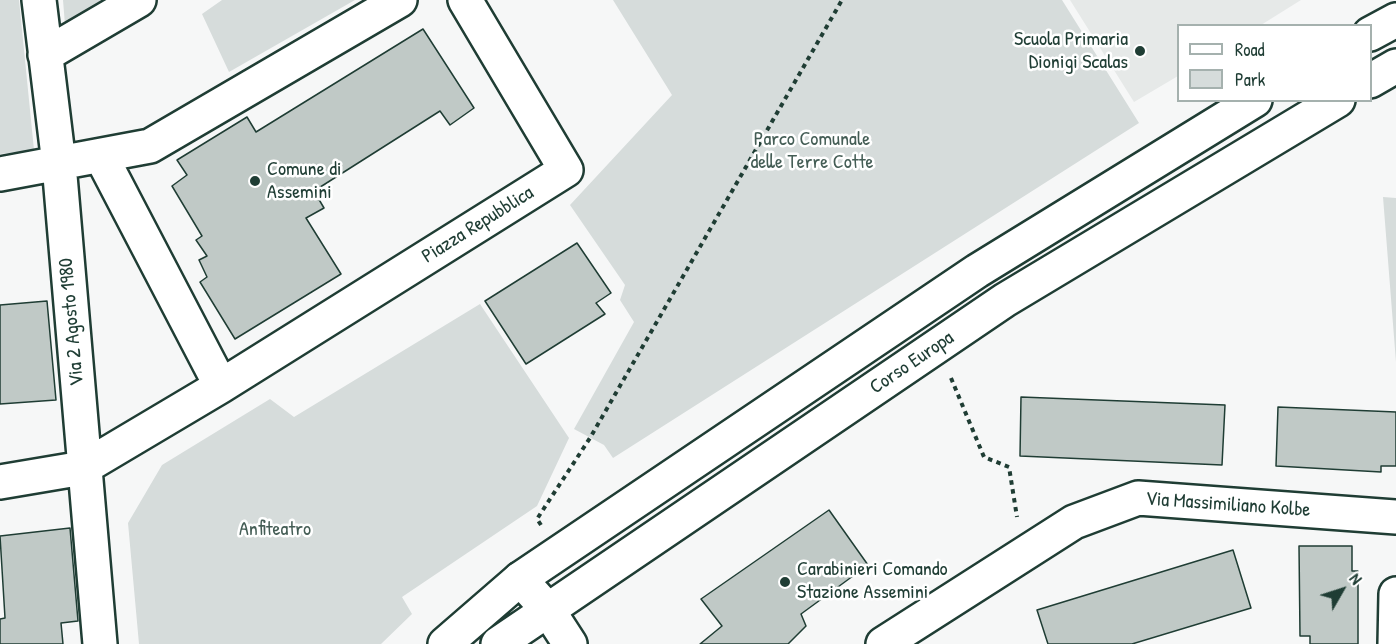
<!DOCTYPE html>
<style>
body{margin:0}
#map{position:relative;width:1396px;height:644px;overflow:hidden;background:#f6f7f7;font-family:"Patrick Hand",sans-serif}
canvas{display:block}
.legend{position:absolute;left:1177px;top:24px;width:195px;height:78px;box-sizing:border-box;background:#fff;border:2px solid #a5b1ae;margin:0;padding:8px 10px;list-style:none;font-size:18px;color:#1f3d34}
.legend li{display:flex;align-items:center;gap:12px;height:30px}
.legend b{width:30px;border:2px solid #a5b1ae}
.north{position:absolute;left:1312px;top:560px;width:60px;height:60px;-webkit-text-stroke:4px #fff;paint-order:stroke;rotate:51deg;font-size:16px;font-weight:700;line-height:24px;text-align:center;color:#1f3d34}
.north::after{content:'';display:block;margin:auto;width:21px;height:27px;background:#1f3d34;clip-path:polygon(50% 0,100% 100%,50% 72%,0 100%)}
</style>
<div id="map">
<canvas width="1396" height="644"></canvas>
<ul class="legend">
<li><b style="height:8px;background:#fff"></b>Road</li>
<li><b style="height:16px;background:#d6dcdb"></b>Park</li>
</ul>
<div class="north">N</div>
</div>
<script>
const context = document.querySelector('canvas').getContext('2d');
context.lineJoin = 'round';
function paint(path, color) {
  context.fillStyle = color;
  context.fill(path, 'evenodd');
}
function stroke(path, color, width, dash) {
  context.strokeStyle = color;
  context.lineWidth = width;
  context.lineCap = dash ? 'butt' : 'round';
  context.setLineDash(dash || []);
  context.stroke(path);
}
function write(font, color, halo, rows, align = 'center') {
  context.font = font + ' "Patrick Hand",sans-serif';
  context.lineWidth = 5;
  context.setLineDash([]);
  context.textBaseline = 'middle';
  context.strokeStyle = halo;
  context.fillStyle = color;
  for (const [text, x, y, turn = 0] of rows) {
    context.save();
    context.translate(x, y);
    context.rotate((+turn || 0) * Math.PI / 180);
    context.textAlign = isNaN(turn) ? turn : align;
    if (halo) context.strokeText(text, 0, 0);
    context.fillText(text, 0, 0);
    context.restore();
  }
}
const built = new Path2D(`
 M1070 0H1301L1261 25 1178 26V76L1134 102Z`);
const green = new Path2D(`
 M0 0H19L34 150 0 154Z
 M63 0H108L65 25Z
 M222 0H355L229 72 202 14Z
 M613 0H1062L1139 123 613 458 604 445 574 429 634 322 620 300 625 285 570 205 672 95Z
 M1383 197 1396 198V362Z
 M480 304 569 438 537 506 402 597 412 614 381 644H139L128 523 162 465 270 399 294 417Z`);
const building = new Path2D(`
 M423 29 474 108 450 125 440 111 314 191 324 208 306 218 341 274 235 339 200 282 207 277 199 260 207 256 196 240 202 236 172 186 187 175 177 160 247 117 256 132Z
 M577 243 611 293 596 303 605 314 526 364 485 301Z
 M47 301 56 400 0 404V305Z
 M1021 397 1225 405 1222 465 1020 456Z
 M1278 407 1396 412V466H1381V472L1276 466Z
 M829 510 868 565 801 614 806 626 788 644H700L722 626 701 599Z
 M70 528 78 621 61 623 63 644H0V619L5 618 0 536Z
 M1299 546H1352V571H1358V644H1310V636H1300Z
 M1233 550 1251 608 1132 644H1048L1037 610Z`);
const path = new Path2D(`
 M951 378 984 457 1009 467 1017 517
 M541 525 537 519 590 438 842 0`);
const street = new Path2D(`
 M39 0 59 164 100 644
 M45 55 139 0
 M101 156 221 386
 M0 174 150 146 400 0
 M0 482 83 468 221 386 566 170 465 0
 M520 579 548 610 570 644
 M883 644 1074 522 1138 498 1396 517
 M1395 644 1396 594`);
const secondary = new Path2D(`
 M1370 34 1396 20
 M1370 81 1396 66
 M445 644 520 579 977 271 1255 100
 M498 644 1005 300 1338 100`);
const markers = [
 [1140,51,6,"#1f3d34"],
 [255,181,6,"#1f3d34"],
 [785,582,6,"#1f3d34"]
];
const poiNames = [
 ["Scuola Primaria",1128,40,"right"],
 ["Dionigi Scalas",1128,63,"right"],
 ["Comune di",267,170],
 ["Assemini",267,193],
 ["Carabinieri Comando",797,570],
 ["Stazione Assemini",797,593]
];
const parkNames = [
 ["Parco Comunale",812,140],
 ["delle Terre Cotte",812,163],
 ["Anfiteatro",275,530]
];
const streetNames = [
 ["Piazza Repubblica",478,225,-32],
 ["Via 2 Agosto 1980",72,322,-95],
 ["Corso Europa",912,363,-34],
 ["Via Massimiliano Kolbe",1228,505,4]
];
paint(built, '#e6e9e8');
paint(green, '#d6dcdb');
paint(building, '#c0c9c6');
stroke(building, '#1f3d34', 1.5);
stroke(street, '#1f3d34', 38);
stroke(secondary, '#1f3d34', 38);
stroke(path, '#1f3d34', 4, [4.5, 4.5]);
stroke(street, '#fff', 33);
stroke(secondary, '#fff', 33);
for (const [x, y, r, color] of markers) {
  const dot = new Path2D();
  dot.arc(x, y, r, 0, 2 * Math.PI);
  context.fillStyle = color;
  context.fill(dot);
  stroke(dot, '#fff', 2);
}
write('20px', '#1f3d34', '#fff', poiNames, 'left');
write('20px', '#445d55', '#fff', parkNames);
write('20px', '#1f3d34', '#fff', streetNames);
</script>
